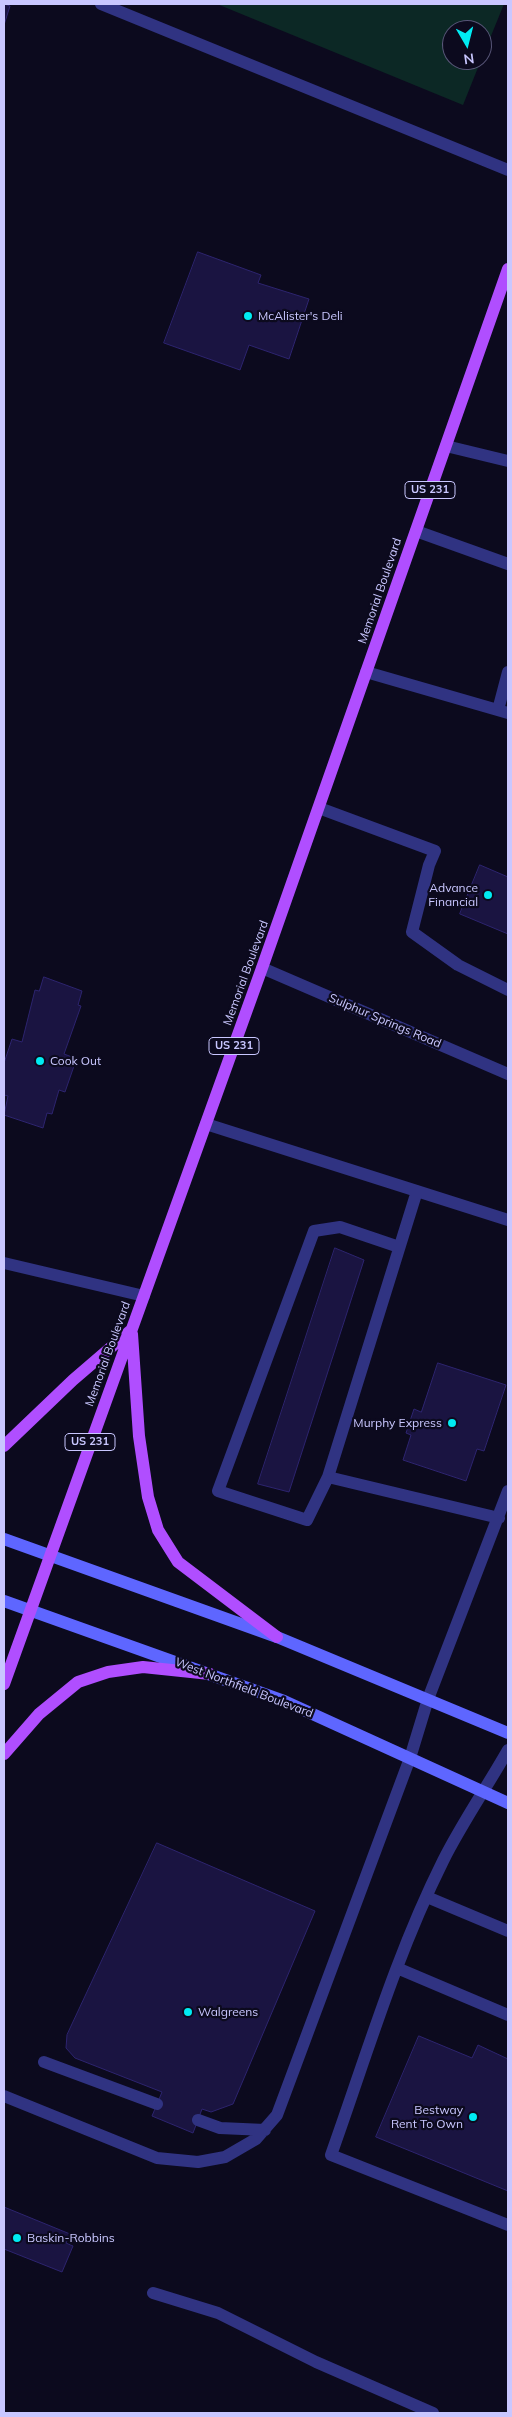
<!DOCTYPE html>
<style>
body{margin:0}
#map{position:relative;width:512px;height:2417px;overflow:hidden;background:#0c0a1e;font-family:Mulish,sans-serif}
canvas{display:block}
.frame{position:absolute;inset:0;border:5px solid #c9c7ff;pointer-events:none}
.north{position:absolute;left:442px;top:20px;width:50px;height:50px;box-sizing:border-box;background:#0c0a1e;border:1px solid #585678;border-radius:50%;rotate:172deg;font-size:14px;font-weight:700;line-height:20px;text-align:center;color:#c9c7ff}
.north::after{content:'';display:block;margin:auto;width:18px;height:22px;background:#00ebf2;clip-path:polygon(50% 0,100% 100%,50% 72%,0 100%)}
</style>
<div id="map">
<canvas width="512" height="2417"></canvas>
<div class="frame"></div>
<div class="north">N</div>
</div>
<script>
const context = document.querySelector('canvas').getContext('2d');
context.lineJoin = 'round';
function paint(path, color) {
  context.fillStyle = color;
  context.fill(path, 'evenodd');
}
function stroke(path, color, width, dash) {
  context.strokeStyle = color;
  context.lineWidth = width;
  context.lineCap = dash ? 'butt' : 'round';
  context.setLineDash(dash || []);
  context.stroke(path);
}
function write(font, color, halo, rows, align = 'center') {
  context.font = font + ' Mulish,sans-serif';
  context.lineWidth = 4.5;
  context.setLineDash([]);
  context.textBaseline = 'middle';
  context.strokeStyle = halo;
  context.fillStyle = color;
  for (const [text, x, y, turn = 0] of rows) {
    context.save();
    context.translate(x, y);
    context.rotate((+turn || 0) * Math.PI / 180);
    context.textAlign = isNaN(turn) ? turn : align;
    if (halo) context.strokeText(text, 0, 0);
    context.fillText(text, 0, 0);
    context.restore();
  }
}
const green = new Path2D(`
 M217 4H504L482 58V30H452V60H481L463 105Z`);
const building = new Path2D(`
 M4 4 10 6 4 25Z
 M198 252 261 275 258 283 309 299 289 359 249 345 240 370 164 343Z
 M480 865 508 877V934L460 914Z
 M44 977 82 991 78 1005 81 1006 64 1054 72 1057 69 1064 74 1066 65 1092 59 1090 52 1114 47 1113 43 1128 4 1115 8 1096 4 1095V1063L12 1039 22 1042 35 990 39 991Z
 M335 1248 364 1260 289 1492 258 1484Z
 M438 1363 506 1385 484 1451 477 1449 466 1481 403 1460 411 1435 406 1433 414 1409 421 1412Z
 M157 1843 315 1911 233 2104 211 2112 202 2109 193 2133 152 2116 162 2092 75 2058 66 2048 67 2035Z
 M419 2036 472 2058 478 2045 508 2059V2191L376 2137Z
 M4 2207 70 2234 66 2243 73 2246 62 2272 4 2249Z`);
const lane = new Path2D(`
 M101 4 508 170
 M446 446 508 461
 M416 531 508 564
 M366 672 508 713
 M498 710 508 672
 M319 808 435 851 429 865 412 932 458 965 508 990
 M206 1124 508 1220
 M417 1191 328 1477 499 1518
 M4 1263 144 1296
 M328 1477 307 1520 218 1491 314 1231 340 1227 399 1247
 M508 1750C487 1787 462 1823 443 1861 396 1955 366 2057 331 2155L508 2225
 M427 1897 508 1931
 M397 1968 508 2015
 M44 2062 157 2104
 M4 2096 157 2158 198 2162 225 2157 256 2139 277 2115 410 1758 428 1699 508 1491
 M198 2120 220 2128 265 2130
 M153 2293 218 2313 316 2362 433 2413`);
const street = new Path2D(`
 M262 968 508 1074`);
const secondary = new Path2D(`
 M4 1539 277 1637 508 1733
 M4 1601 284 1701 508 1803`);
const primary = new Path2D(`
 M132 1334 139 1436 148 1497 158 1530 178 1562 277 1637
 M4 1446 73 1380 130 1331
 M4 1684 262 968 508 269
 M4 1754 39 1714 78 1682 108 1672 143 1667 210 1674`);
const markers = [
 [248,316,5,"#00ebf2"],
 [488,895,5,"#00ebf2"],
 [40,1061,5,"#00ebf2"],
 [452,1423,5,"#00ebf2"],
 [188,2012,5,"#00ebf2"],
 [473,2117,5,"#00ebf2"],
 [17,2238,5,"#00ebf2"]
];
const shields = [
 [430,490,50],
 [234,1046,50],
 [90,1442,50]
];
const shieldNames = [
 ["US 231",430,490],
 ["US 231",234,1046],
 ["US 231",90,1442]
];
const poiNames = [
 ["McAlister's Deli",258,316],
 ["Advance",478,888,"right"],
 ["Financial",478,902,"right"],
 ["Cook Out",50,1061],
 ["Murphy Express",442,1423,"right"],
 ["Walgreens",198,2012],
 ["Bestway",463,2110,"right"],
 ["Rent To Own",463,2124,"right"],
 ["Baskin-Robbins",27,2238]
];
const streetNames = [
 ["Memorial Boulevard",380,591,-71],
 ["Memorial Boulevard",246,973,-70],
 ["Sulphur Springs Road",385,1021,23],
 ["Memorial Boulevard",108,1354,-70],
 ["West Northfield Boulevard",244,1688,21]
];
paint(green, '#0c2825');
paint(building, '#1a1441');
stroke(building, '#2d246f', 1);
stroke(lane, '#303382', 12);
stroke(street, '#303382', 12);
stroke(secondary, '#5e66ff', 12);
stroke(primary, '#b04eff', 12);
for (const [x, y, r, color] of markers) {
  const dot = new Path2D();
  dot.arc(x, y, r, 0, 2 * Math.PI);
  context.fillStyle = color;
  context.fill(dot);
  stroke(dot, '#0c0a1e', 2);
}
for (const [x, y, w] of shields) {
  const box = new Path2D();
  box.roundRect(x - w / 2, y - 8.5, w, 17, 4);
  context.fillStyle = '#0c0a1e';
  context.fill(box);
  stroke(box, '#c9c7ff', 1);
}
write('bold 11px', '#c9c7ff', null, shieldNames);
write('12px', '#c9c7ff', '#0c0a1e', poiNames, 'left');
write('12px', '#c9c7ff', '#0c0a1e', streetNames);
</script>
